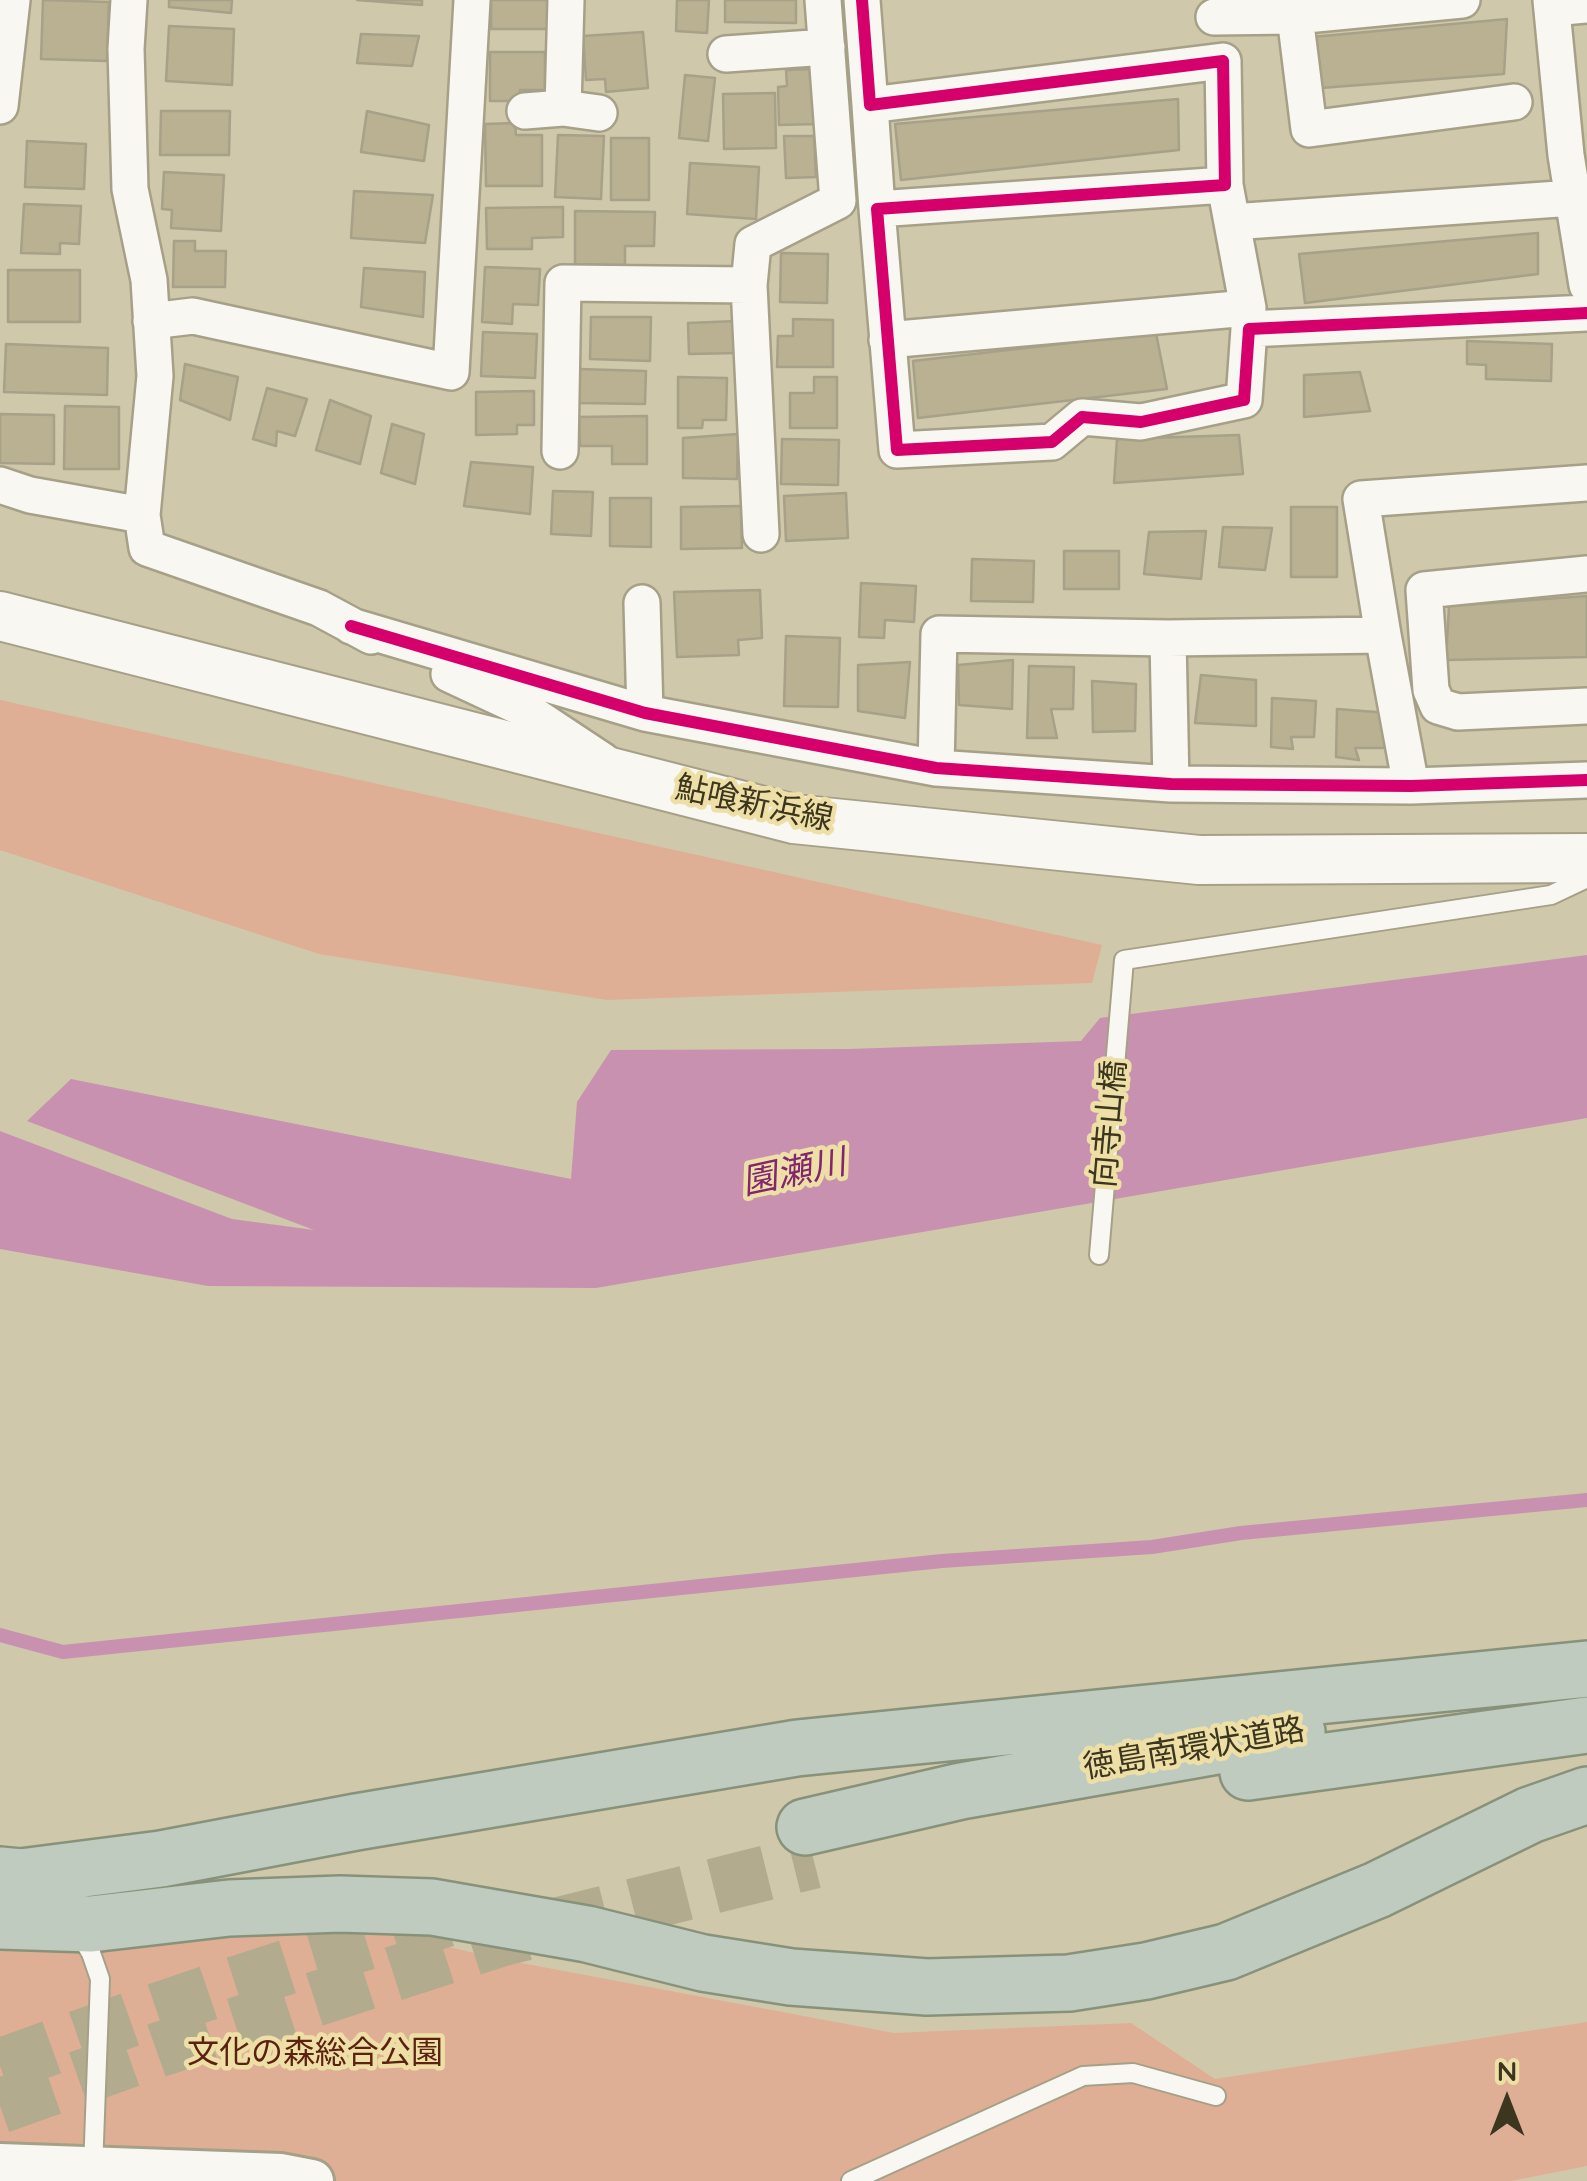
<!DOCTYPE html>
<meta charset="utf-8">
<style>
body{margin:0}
#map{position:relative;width:1587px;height:2181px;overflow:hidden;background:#d0c8aa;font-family:Quicksand,sans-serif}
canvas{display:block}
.north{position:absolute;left:1457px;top:2051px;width:100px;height:100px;-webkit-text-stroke:8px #eddfa6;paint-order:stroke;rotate:0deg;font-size:28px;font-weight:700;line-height:40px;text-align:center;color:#3c361f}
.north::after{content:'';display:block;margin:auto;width:35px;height:45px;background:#3c361f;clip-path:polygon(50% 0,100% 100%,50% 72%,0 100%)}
</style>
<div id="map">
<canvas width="1587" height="2181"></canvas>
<div class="north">N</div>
</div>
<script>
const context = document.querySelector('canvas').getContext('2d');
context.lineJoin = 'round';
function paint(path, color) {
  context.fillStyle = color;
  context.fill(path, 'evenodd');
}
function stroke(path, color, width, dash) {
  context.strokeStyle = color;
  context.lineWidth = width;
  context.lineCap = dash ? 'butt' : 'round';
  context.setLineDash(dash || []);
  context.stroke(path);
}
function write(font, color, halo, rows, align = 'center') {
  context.font = font + ' Quicksand,"Noto Sans JP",sans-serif';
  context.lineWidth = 9;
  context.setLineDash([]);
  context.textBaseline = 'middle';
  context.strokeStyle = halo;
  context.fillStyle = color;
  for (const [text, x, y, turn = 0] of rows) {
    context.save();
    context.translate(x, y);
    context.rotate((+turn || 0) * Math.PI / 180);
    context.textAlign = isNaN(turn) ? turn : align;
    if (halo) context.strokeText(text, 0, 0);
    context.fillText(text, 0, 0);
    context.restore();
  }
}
const green = new Path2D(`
 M0 700 1102 945 1092 983 607 1000 319 954 0 850Z
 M343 1922 500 1959 894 2033 1131 2023 1215 2079 1587 2022V2166L1511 2181H0V1938Z`);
const water = new Path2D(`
 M1587 955V1118L596 1288 208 1286 0 1249V1131L232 1219 314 1230 27 1121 71 1079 571 1179 577 1102 611 1050 849 1049 1081 1041 1100 1018Z`);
const stream = new Path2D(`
 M0 1635 63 1652 942 1561 1152 1547 1241 1533 1587 1500`);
const building = new Path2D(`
 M43 0 109 2 107 61 41 59Z
 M169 0H232L231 13 169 7Z
 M357 0H422V5Z
 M491 0H554L553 29H491Z
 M677 0H709L707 33 676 31Z
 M725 0H796V23L725 22Z
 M1507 19 1504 74 1321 88 1312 37Z
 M169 26 234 29 232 85 166 81Z
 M643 32 648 88 606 92 605 79 586 80 583 36Z
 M361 34 419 36 412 66 357 63Z
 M490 52H545V90H520V101H490Z
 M815 69 817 124 779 125 778 87 787 86 786 70Z
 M685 75 715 78 708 141 679 138Z
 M775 93 776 148 724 149 723 94Z
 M1178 99 1179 150 901 180 895 124Z
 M161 111H230L229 155H160Z
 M367 111 429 125 424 161 361 152Z
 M515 123 516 135H542V186H486L485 124Z
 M558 135 604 136 601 199 555 197Z
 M784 136H814L816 177 786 178Z
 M611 138H649V200H611Z
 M27 141 86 144 84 189 25 187Z
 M690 163 759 167 756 219 687 214Z
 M164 172 224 175 221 231 171 228 172 210 162 209Z
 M354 191 433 195 425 243 351 238Z
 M24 204 81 206 79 244 60 243V254L21 253Z
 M563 207V237L532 238V249H487L486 208Z
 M575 211 655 212 654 246H625V265L575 264Z
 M1538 233V274L1305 303 1299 254Z
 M174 241H195V251H226L225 287H173Z
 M781 253 828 254 827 303 780 302Z
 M485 267 540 269 538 305 513 304 512 324 482 322Z
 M364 268 425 272 423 317 361 307Z
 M8 270H80V322H8Z
 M591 317H651L650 361 590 359Z
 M793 319 833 320V367H777L778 336H793Z
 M737 321 738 353 689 354 688 323Z
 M483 332 537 334 535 378 481 376Z
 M1156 333 1167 389 918 418 913 361Z
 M1467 341 1552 344 1551 381 1486 379V365L1467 364Z
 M6 344 108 348 107 395 4 392Z
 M185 364 238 377 230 420 180 400Z
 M579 369 646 371 645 404 579 403Z
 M1360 372 1370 411 1304 417V375Z
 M678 377 727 378 726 420H703L702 428H678Z
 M814 377H837V428H790V393H814Z
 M267 388 307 399 295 436 277 431 276 446 253 439Z
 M534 391V425H517V434L476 435V392Z
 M330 400 371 416 360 464 316 450Z
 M65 406 119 407V469H64Z
 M0 414 54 415V464L0 463Z
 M647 416V464H612V446H580L579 417Z
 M392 424 424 434 415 484 381 473Z
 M738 434 737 479 683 478V438Z
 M1239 435 1243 474 1114 483 1117 439Z
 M782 439 839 440 838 485 781 484Z
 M471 462 533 467 530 514 464 506Z
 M553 491 593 492 591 536 551 534Z
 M846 493 848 538 786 541 784 496Z
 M610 498H651V547L610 546Z
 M741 506 742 548 681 549V507Z
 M1291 507H1337V577H1291Z
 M1223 527 1272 528 1265 570 1219 567Z
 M1206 531 1201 579 1144 574 1149 532Z
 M1064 551H1119V589H1064Z
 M972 559 1034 561 1033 602 971 601Z
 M861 583 916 586 914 622 885 620 884 638 859 637Z
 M760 590 762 638 738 640 739 655 677 657 674 592Z
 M1587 596V657L1446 660 1449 606Z
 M786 636 840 638 838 707 784 706Z
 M1013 660 1012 709 959 705 958 665Z
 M910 662 905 718 858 711V665Z
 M1029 666 1074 667 1073 709H1051L1057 738H1027Z
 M1201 675 1256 680V726L1195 723Z
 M1092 681 1136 684 1135 731 1093 732Z
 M1272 698 1316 701 1314 737H1291L1293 749 1271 747Z
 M1337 709 1389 713 1388 748H1355L1359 760 1336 757Z`);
const motorwayTunnel = new Path2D(`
 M0 2066C148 2012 297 1961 448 1919
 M0 2106 161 2049 501 1939 814 1861`);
const service = new Path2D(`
 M1099 1255 1124 960 1551 895 1587 878
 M80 1935 91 1953 100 1979 93 2169
 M851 2181 1083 2076 1133 2073 1216 2096`);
const minor = new Path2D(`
 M862 0 870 105 1223 61 1225 185 877 209 897 450 1052 442 1082 417 1141 422 1244 400 1249 329 1587 313
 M1551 0 1566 155 1587 285
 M1552 8 1587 5
 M1295 16 1309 129 1514 102
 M1214 17 1295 16 1462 0
 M726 54 827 47
 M870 105 877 209
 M0 106 12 0
 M563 108 566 0
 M525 111 563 108 599 113
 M1232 222 1573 198
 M151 321 193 316 451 372 472 0
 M887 340 1248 308 1225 185
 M560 451 563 283 749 285
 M0 485 30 495 142 515 155 376 149 280 130 189 126 49 129 0
 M142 515 147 548 319 608 371 636
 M761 534 749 285 753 244 838 201 823 0
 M1587 574 1424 590 1431 690 1438 706 1458 712 1587 706
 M642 603 645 713
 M351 626 645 713 936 768 1171 784 1411 786 1587 780
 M1383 635 1411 786
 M1168 638 1171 784
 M449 674 526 710 603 761
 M936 768 939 634 1168 638 1383 635 1361 499 1587 483`);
const tertiary = new Path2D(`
 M0 2165 281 2175 312 2181`);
const secondary = new Path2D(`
 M0 616 794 819 1199 860 1587 858`);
const motorway = new Path2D(`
 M1248 1772 1587 1725
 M805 1827 961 1791 1297 1732
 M0 1875 21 1877 161 1859 356 1822 797 1748 1587 1669
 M0 1921 91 1924 229 1908 340 1904 432 1907 587 1934 703 1963 791 1977 927 1987 1069 1983 1146 1971 1226 1952 1377 1890 1530 1815 1587 1795`);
const cycleway = new Path2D(`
 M862 0 870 105 1223 61 1225 185 877 209 897 450 1052 442 1082 417 1141 422 1244 400 1249 329 1587 313
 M351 626 645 713 936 768 1171 784 1411 786 1587 780`);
const streetNames = [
 ["鮎喰新浜線",754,804,12],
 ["向寺山橋",1110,1124,-85],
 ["徳島南環状道路",1194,1749,-10]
];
const parkNames = [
 ["文化の森総合公園",315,2053]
];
const waterNames = [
 ["園瀬川",794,1173,-12]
];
paint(green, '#dfaf95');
paint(water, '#c891b0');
stroke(stream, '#c891b0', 14);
paint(building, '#b9b191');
stroke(building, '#a7a189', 2.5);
stroke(motorwayTunnel, '#b2ab8e', 55, [55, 28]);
stroke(service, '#a6a088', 22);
stroke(minor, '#a6a088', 40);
stroke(tertiary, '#a6a088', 48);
stroke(secondary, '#a6a088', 52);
stroke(motorway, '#88927b', 60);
stroke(service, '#f8f7f2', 18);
stroke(minor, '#f8f7f2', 35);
stroke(tertiary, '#f8f7f2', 42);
stroke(secondary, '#f8f7f2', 48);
stroke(motorway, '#c0cbc0', 55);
stroke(cycleway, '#d6006c', 12);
write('32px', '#3c361f', '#eddfa6', streetNames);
write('32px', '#5c2211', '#eddfa6', parkNames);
write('italic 35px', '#81266f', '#eddfa6', waterNames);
</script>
